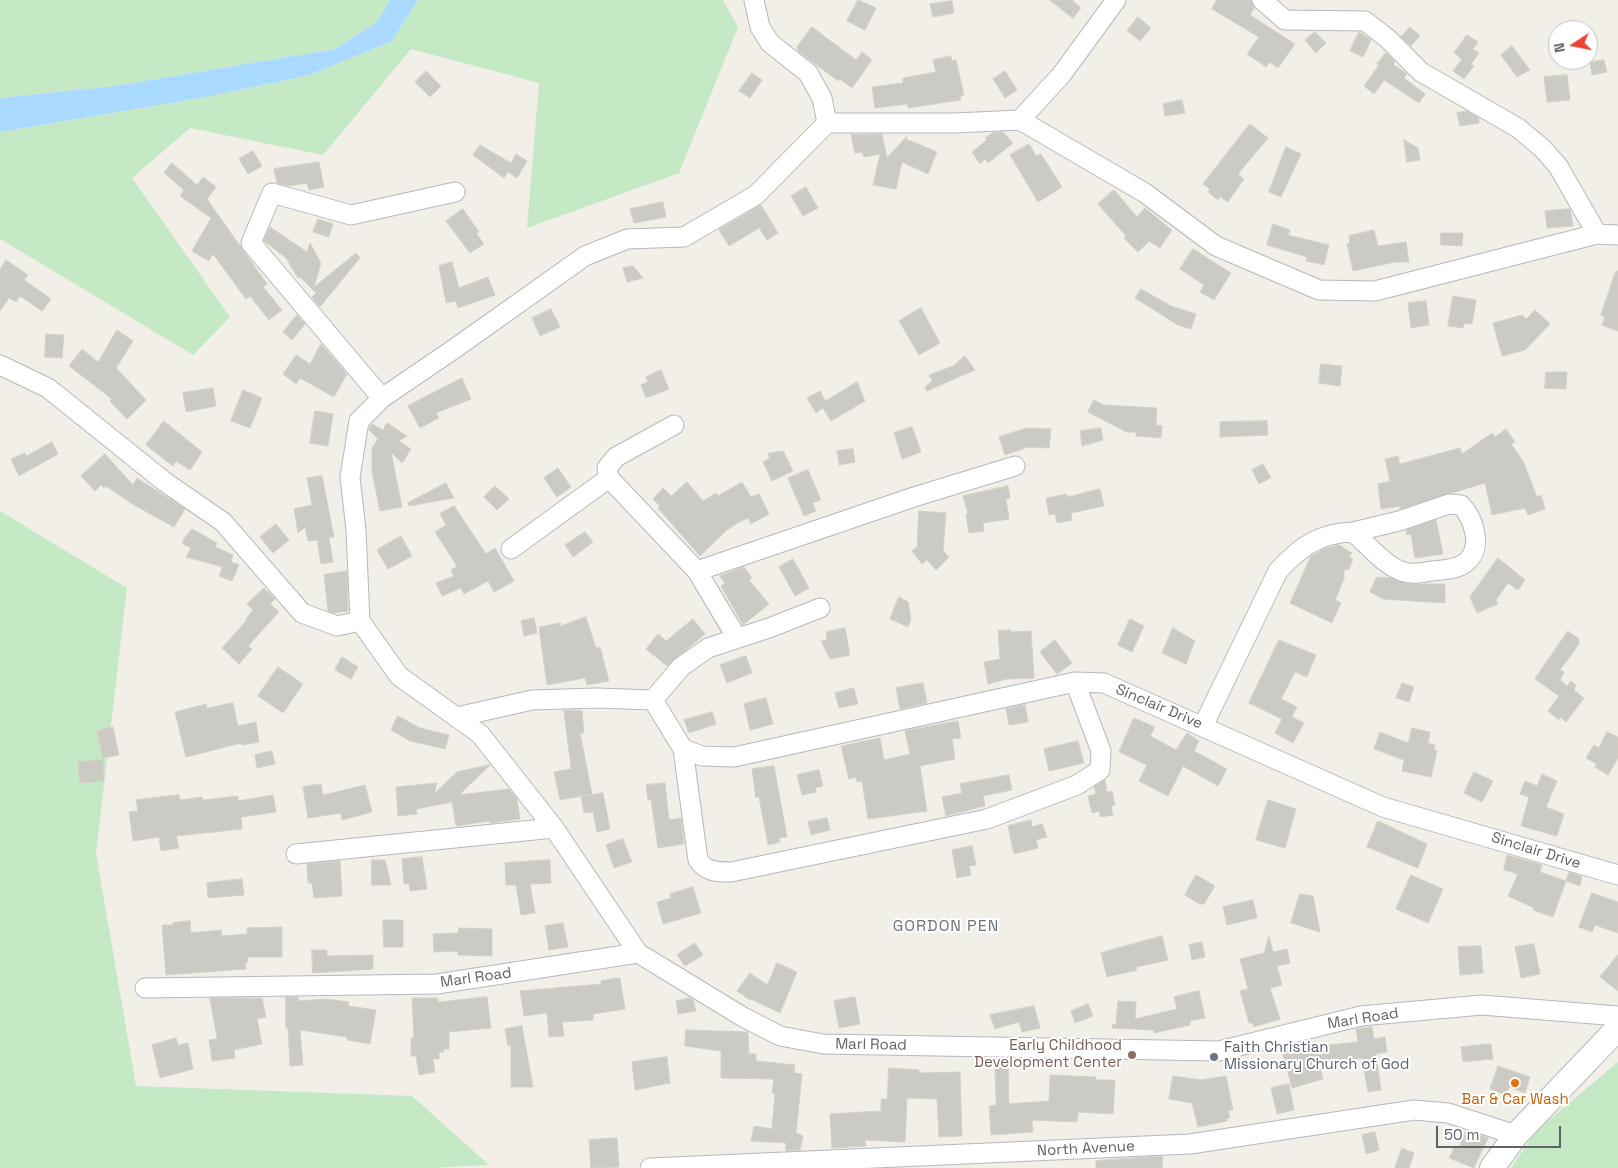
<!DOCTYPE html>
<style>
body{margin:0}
#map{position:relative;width:1618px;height:1168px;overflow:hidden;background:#f1efe8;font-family:"Space Grotesk",sans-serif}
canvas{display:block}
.north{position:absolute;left:1548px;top:20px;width:50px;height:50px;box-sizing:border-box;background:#fff;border:1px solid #bfc1c3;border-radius:50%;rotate:259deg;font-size:14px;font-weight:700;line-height:20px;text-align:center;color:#5f6368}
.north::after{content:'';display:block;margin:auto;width:18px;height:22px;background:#ea4335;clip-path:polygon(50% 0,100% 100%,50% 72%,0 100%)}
.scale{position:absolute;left:1436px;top:1126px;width:125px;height:22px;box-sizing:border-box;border:2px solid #5f6368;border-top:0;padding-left:6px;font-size:15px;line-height:18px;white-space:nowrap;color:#5f6368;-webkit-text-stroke:4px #fff;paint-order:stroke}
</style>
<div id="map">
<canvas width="1618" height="1168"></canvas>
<div class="north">N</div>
<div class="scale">50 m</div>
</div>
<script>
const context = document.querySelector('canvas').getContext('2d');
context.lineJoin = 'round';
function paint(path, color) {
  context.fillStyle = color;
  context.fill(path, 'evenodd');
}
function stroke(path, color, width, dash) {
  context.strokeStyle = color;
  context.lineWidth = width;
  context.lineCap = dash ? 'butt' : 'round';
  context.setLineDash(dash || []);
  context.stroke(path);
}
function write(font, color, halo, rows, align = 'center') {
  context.font = font + ' "Space Grotesk",sans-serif';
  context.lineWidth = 4;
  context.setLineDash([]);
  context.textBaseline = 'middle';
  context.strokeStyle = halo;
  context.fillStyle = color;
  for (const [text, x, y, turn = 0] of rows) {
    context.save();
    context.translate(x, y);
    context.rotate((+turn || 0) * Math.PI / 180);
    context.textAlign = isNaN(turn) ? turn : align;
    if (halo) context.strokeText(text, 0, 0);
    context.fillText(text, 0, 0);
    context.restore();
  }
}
const green = new Path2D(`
 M0 0H390L377 22 335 49 115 86 0 98Z
 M418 0H723L738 27 679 173 527 228 539 83 411 49 323 155 190 128 132 178 230 317 193 355 0 239V132L206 97 310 75 392 41Z
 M0 511 127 588 96 853 136 1086 412 1096 489 1165 430 1168H0Z
 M1618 1062V1168H1511L1536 1131Z`);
const water = new Path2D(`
 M390 0H418L392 41 310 75 206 97 0 132V98L115 86 335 49 377 22Z`);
const building = new Path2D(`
 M858 0 876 8 865 30 847 21Z
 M1050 0H1072L1081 8 1073 18Z
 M1217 0H1251L1254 8 1250 15 1295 44 1278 68 1269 62 1266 67 1247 54 1259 37 1212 9Z
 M952 1 954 13 933 17 930 4Z
 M1138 17 1151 28 1140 41 1127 31Z
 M812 27 856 60 862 52 872 60 852 88 840 79 838 81 798 51 797 47Z
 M1410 27 1420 36 1411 46 1401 37Z
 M1315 32 1326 43 1316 53 1305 40Z
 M1359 32 1371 40 1363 57 1350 51Z
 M1467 35 1478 42 1473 49 1479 53 1471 64 1474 66 1464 79 1453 71 1462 59 1454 53Z
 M1512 46 1530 70 1517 77 1501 55Z
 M1386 53 1395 62 1393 64 1407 74 1404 78 1425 94 1419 103 1384 80 1374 94 1364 86 1379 65 1377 64Z
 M951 56 952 61 956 60 964 95 960 96 961 100 908 108 907 104 875 108 872 87 903 83V78L936 72 933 60Z
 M1604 60 1607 72 1592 75 1590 62Z
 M426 71 441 86 430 97 415 82Z
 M1005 71 1017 90 1005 98 993 79Z
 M752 73 762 80 750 98 739 91Z
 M1567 75 1570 100 1547 102 1544 77Z
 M1182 100 1185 113 1165 116 1163 104Z
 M1467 111 1479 118V123L1460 126 1457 113Z
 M1250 124 1268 138 1238 174 1244 179 1228 202 1220 197 1218 200 1208 192 1210 189 1203 184Z
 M1003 132 1013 143 988 163 985 159 980 164 972 152 987 140 985 138 992 133Z
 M882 134 887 158 907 136 906 139 937 152 928 174 902 162 896 189 873 185 880 154 864 157 862 152 855 153 851 135Z
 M1404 140 1418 148 1420 160 1407 162Z
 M1029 144 1036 156 1041 154 1062 187 1038 202 1010 155Z
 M480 145 511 163 516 154 527 161 517 178 508 172 504 178 473 155Z
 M1286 147 1301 154 1281 197 1269 192Z
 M253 151 262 166 248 174 239 159Z
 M319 162 324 187 309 190 307 183 288 186 277 183 274 169Z
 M172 163 197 185 203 177 216 187 207 199 267 284 263 287 282 310 269 320 250 296 246 299 213 254 209 261 192 251 211 218 180 196 184 190 164 173Z
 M806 187 818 208 803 216 791 196Z
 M1114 190 1137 217 1145 208 1172 230 1160 248 1149 241 1138 252 1124 238 1126 236 1098 204Z
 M663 202 666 217 634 223 630 209Z
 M761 205 778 233 767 240 759 228 729 246 719 230Z
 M463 209 479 232 476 233 484 244 470 253 446 221Z
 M1570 209 1573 226 1547 228 1545 211Z
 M318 219 333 224 329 237 313 232Z
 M1273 224 1290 230 1288 235 1329 245 1324 265 1306 261 1307 257 1267 245Z
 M270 227 307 252 310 243 321 263 314 287 356 253 360 258 320 307 312 297 316 293 300 277 298 278 286 258 264 241Z
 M1374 230 1378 246 1406 242 1409 262H1395L1353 271 1347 244 1350 243 1349 236Z
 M1441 233H1463L1462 246 1441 245Z
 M1193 249 1231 273 1214 300 1200 292 1204 285 1180 269Z
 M6 260 28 275 24 280 51 299 42 311 20 296 16 302 9 298 0 311V270Z
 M452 262 459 288 488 277 495 295 458 308 456 301 446 303 439 266Z
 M633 266 643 278 627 282 623 268Z
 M1616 271H1618V331L1602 325 1605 317 1601 315Z
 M1141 289 1171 306 1196 314 1191 329 1178 325 1135 298Z
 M1453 296 1476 300 1472 324 1464 323 1463 328 1448 326Z
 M1426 301 1429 325 1411 328 1408 303Z
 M921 308 940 343 919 355 899 321Z
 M551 309 560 327 540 336 532 318Z
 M1535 310 1550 324 1525 350 1502 356 1493 323 1522 315 1526 319Z
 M297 315 305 324 292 340 283 332Z
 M117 330 133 341 116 368 146 400 127 419 110 401 112 399 69 366 82 349 98 362Z
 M46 334 64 335 62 358 45 357Z
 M321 344 347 374 334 397 300 378 296 384 283 374 296 355 310 364Z
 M965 356 975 370 927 391 925 387 932 381 929 375 953 366Z
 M1321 364 1342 366 1340 386 1319 383Z
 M661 370 669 389 646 398 641 385 648 382 646 377Z
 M1546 372H1567L1566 389 1545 388Z
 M462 378 471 399 436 413 439 418 420 428 408 406Z
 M857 382 865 401 831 421 823 408 816 413 807 398 820 391 825 401Z
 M213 388 216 406 186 412 183 393Z
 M243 390 262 398 250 428 231 421Z
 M1094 400 1103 405 1157 408 1156 425 1162 426 1161 438 1136 436V432H1126L1088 412Z
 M315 411 333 414 328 446 310 443Z
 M164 421 202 452 190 470 176 461 173 466 146 445Z
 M1267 421 1268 435 1220 437V422Z
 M387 423 407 436 399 441 411 449 402 463 391 452 402 507 380 511 372 472V448L378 439 369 430 372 424 383 430Z
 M912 427 921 452 902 459 894 433Z
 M1027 428 1051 429 1049 448 1028 447 1005 455 999 437Z
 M1101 428 1103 440 1082 446 1080 431Z
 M1506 429 1515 442 1511 444 1523 461 1537 497 1541 495 1545 509 1528 515 1525 508 1492 515 1485 483 1400 509V506L1381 509 1378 484 1390 481 1385 459 1398 456 1400 464 1460 448 1462 454 1492 433 1495 437Z
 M52 442 58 454 19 476 11 459 25 453 26 456Z
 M853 449 855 462 839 465 837 451Z
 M783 451 793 471 772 481 763 462 770 458 768 454Z
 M105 454 133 485 137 478 185 509 174 527 134 505 106 486 104 488 101 485 95 491 81 476Z
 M1263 464 1271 478 1259 484 1252 470Z
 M558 468 571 487 557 497 544 478Z
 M808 470 821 500 812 503 816 511 804 516 788 478Z
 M322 476 334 537H329L333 562 321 564 317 540 308 541 305 527 298 533 294 509 312 505 307 478Z
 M687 482 703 501 716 493 718 496 742 482 751 497 759 494 769 514 751 524 748 518 739 522 726 531 700 556 658 508 660 506 653 499 663 488 671 496Z
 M446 483 454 498 409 506 408 503Z
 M495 486 509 499 497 510 484 497Z
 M1008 486 1010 498 1006 499 1009 519 983 523 984 531 969 533 966 514H968L963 496Z
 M1100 489 1104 506 1071 513 1072 520 1057 523 1055 514 1049 515 1046 498 1067 494V497Z
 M454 506 486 554 495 548 514 581 494 592 488 581 464 594 461 588 442 596 436 583 454 576 451 570 457 566 435 532 446 525 440 514Z
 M919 511 946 513 943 551 949 557 936 570 927 560 922 564 912 551 917 547Z
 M1436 520 1443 554 1415 558 1411 534 1407 535 1406 530Z
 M276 524 289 540 273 553 260 537Z
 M192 529 217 543 215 547 233 555 231 562 239 565 232 581 219 576 223 567 186 557 191 548 183 544V540Z
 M585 532 593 542 573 557 565 545Z
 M401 536 412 556 388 569 377 550Z
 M1339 545 1352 553 1349 557 1353 559 1349 569 1344 570V579L1335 600 1341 603 1332 623 1290 603 1311 556 1324 549Z
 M1498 558 1525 580 1518 590 1508 583 1496 600 1498 604 1477 613 1470 597Z
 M793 559 809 588 795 596 779 567Z
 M744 567 752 578 749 580 769 604 743 625 721 586 725 584 720 576Z
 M347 571 348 611 334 613 328 611 324 575Z
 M1377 577 1390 578 1408 584H1445V603L1383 599 1370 592Z
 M264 588 275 599 270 604 279 612 248 646 252 649 239 664 222 648 247 620 246 619 253 610 247 604Z
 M899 597 908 602 911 619 908 627 890 619Z
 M586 617 596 648 600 647 609 681 587 685 585 678 547 685 539 627 560 623V626Z
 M534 618 537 633 524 636 521 621Z
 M693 619 705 634 667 666 646 649 658 634 666 641Z
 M1130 619 1144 626 1132 652 1118 645Z
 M845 628 850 655 830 659 821 641 827 640 826 632Z
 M1173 628 1195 641 1186 664 1162 653Z
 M1010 630V632L1031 631 1034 678 1007 679 988 684 984 662 1000 659 998 631Z
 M1568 631 1579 639V644L1560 670 1564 672 1560 680 1567 686 1571 681 1576 685 1574 690 1584 698 1566 722 1560 717 1559 720 1548 711 1559 696 1535 679Z
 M1055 640 1072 663 1057 674 1040 652Z
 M1279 640 1316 655 1307 677 1295 672 1281 699 1297 707 1292 717 1304 723 1293 743 1275 733 1282 719 1249 703Z
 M746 656 752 673 727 683 720 665Z
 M342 657 358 667 351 679 335 670Z
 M278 667 303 684 283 713 258 696Z
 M923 683 927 703 900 709 896 688Z
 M1402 683 1414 687 1409 702 1396 698Z
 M854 688 858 704 839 708 835 693Z
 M766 698 773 724 750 730 744 704Z
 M233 703 238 726 256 722 259 742 242 745 241 743 186 757 175 712 206 704 207 708Z
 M1025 705 1028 722 1009 725 1006 709Z
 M564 710 582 711 584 733H580L592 794 560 800 554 772 571 769Z
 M712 712 716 724 689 733 684 720Z
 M398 716 420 728 449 735 445 749 410 741 391 730Z
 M1134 718 1155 727 1150 736 1176 750 1187 733 1199 741 1194 751 1227 769 1218 786 1183 766 1168 796 1139 781 1147 765 1119 752Z
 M958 721 961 738 952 739 955 759 920 766 927 811 868 819 862 781 857 782 856 777 849 779 841 746 880 738 884 760 910 754 905 731Z
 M113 727 119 755 103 758 97 731Z
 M1412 728 1430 732 1428 743 1435 745 1434 750 1437 751 1431 777 1402 771 1404 760 1374 749 1380 732 1408 743Z
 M1607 732 1618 737V758L1608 775 1595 767 1597 764 1586 758 1594 745 1599 748Z
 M1078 741 1084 763 1049 771 1044 749Z
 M272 751 275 764 257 768 255 755Z
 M103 760 104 781 80 783 78 762Z
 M490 765 459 795 509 789 517 799 520 819 490 823 489 821 456 826 452 802 416 809 417 814 398 816 396 787 437 783 434 794 457 772Z
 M774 766 787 837 779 838 780 842 768 845 759 797 756 798 752 769Z
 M819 770 823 786 815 788 816 792 802 795 797 775Z
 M1474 772 1493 781 1482 802 1464 793Z
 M1542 774 1557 781 1546 807 1564 814 1557 836 1521 826 1529 797 1520 794 1525 781 1537 786Z
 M1009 775 1012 790 983 796 985 806 946 816 942 797 962 793 960 784Z
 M1105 780 1107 792 1112 791 1115 805 1111 806 1113 815 1100 817 1099 811 1092 813 1088 796 1096 794 1094 787Z
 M665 783 669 820 681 818 684 844 658 848 651 800H648L646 785Z
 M321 784 323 795 365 785 372 812 342 820 341 813 308 818 303 787Z
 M603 793 610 829 597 832 593 812 584 813 581 797Z
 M179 795 180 800 202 797 203 800 238 796V801L273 795 276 812 241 817 242 829 176 836 179 848 161 851 159 837 133 841 129 812 138 811 136 800Z
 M1268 800 1296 809 1285 848 1256 840Z
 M827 818 830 830 811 835 808 822Z
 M1031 820 1032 827 1042 824 1047 837 1036 840 1038 848 1014 854 1008 826Z
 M1378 821 1427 844 1418 868 1367 847Z
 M623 839 632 862 614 868 606 845Z
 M972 846 976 865 969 866 971 875 957 878 952 850Z
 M1507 855 1542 865 1540 872 1566 881 1569 872 1582 876 1580 886 1566 881 1553 917 1533 910 1534 908 1508 896 1518 874 1504 870Z
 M422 857 427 889 410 891 409 884H404L402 859Z
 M372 860H385L391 885H372Z
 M550 860 551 883 530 884 535 913 521 915 516 885H506L505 863Z
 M340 861 342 896 314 898 312 883H308L307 864Z
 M1196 875 1215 886 1204 904H1199L1185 895Z
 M1411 875 1443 889 1428 923 1396 909Z
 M242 879 244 895 208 898 207 883Z
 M693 887 701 913 663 924 657 902 671 898 670 894Z
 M1592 893 1618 902V933L1595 925 1592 932 1579 927Z
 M1300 894 1313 896 1320 932 1291 923Z
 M1253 900 1257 918 1227 925 1223 907Z
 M383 920H403V947H384Z
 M190 921 191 933 221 930 222 936 247 934V928L282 927V957H247L248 962 245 963 246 969 166 975 162 925H173V923Z
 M563 923 568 947 549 950 545 926Z
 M459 928 492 929V956L458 955V951L434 952 433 934 458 933Z
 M1162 936 1168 960 1136 967 1137 970 1107 977 1101 953Z
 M1269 936 1273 952 1287 949 1290 963 1277 966 1282 985 1270 988 1280 1019 1254 1027 1252 1023H1249L1240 991 1248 989 1240 959 1264 953Z
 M1202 942 1205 957 1192 960 1189 945Z
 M695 943 703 955 685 966 677 955Z
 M1534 944 1540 974 1521 978 1515 947Z
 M1481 946 1483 973 1460 975 1458 947Z
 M312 950H327V956L373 955V969L313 973Z
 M1618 955V991L1600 977Z
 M777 963 797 972 780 1013 751 999 750 1000 737 991 750 973 767 985Z
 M620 978 625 1009 593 1014V1020L562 1022 564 1036 549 1037 547 1013 524 1016 520 991 601 984V981Z
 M1199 991 1205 1018 1190 1021V1025L1154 1033V1030L1112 1028V1025L1116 1024 1118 1001 1136 1002 1135 1019 1177 1009 1174 997Z
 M286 997H298V1001L326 999 349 1002 348 1006 376 1010 370 1044 347 1040V1037L300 1030 303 1065 290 1066 288 1028H286Z
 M487 997 491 1028 449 1032V1049H444V1052H439V1059H433L435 1072 419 1075 416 1056H411V1038H414L412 998H438V1002Z
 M855 997 860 1024 839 1028 834 1001Z
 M210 998H262L266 1017 257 1019 262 1044 234 1050 235 1058 212 1061 209 1040 217 1039Z
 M690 998 693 1000 696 1011 678 1014 676 1001Z
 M1088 1004 1093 1016 1075 1023 1071 1011Z
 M1034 1006 1040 1028 1022 1032 1019 1022 995 1029 990 1015Z
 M522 1026 533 1087H511V1045L508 1046 505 1029Z
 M1372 1027 1374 1039 1385 1037 1387 1052 1376 1054 1381 1090 1368 1092 1362 1058 1319 1063 1323 1079 1292 1088 1282 1051 1295 1047 1296 1053 1319 1046 1358 1042 1356 1029Z
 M686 1030 748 1032 749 1054H756V1061L795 1065 794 1073 802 1074 796 1133 803 1136 800 1150 786 1151V1143L751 1141 754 1126 772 1129 775 1094 772 1093 774 1079 721 1078V1051L685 1046Z
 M176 1038 178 1045 188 1043 193 1069 160 1078 152 1045Z
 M1491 1044 1493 1059 1463 1062 1461 1047Z
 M667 1057 670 1083 635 1090 632 1062Z
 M995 1062H1008L1009 1104 1049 1101 1050 1075 1096 1077 1095 1080H1115L1113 1114 1078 1112 1077 1122 1032 1120 1033 1132 991 1135 989 1106 996 1105Z
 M1498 1066 1530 1077 1525 1093 1509 1087 1506 1095 1490 1089Z
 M889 1068 919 1070V1073L960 1072 962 1136 939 1137 937 1099 907 1098 905 1142 865 1140 866 1146 832 1148 830 1114 881 1111V1099H887Z
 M1173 1076 1201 1080 1226 1076 1233 1110 1228 1111 1230 1118H1227V1121L1198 1127 1192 1103 1169 1099Z
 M1289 1084 1294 1110 1277 1114 1271 1088Z
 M1466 1131 1488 1138 1474 1168 1449 1158 1455 1146 1459 1147Z
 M1375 1132 1379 1150 1366 1154 1362 1135Z
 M617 1138 619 1167 591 1168 589 1140Z
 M1402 1148 1414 1153 1409 1168H1395Z
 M1163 1156 1162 1168H1096V1161Z`);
const minor = new Path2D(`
 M754 0 760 27 770 43 808 73 822 98 827 123
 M1262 0 1285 20 1365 21 1387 38 1421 72 1518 128 1542 148 1558 166 1597 234
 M1020 120 1145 193 1216 246 1319 290 1375 291 1597 234 1618 235
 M0 365 48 388 165 482 223 522 302 613 337 626 360 621
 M382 398 251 243 272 193 351 215 455 192
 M609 478 607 468 616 457 674 425
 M511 549 609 478 697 571 737 638
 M697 571 914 497 1015 466
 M653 700 681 667 708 648 769 628 820 608
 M457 717 532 700 597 698 653 700 683 749 698 860C706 872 717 872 731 872L987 819 1077 785 1100 770 1101 751 1075 682
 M1203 726 1278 571C1300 547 1319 533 1353 532 1367 544 1383 564 1401 571 1411 575 1421 573 1431 571 1442 570 1456 570 1465 563 1484 549 1474 519 1461 505L1449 504 1399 521 1353 532
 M683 749 702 756 734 757 1075 682 1104 683 1383 807 1618 875
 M296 854 554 828
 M638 953 554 828 480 734 399 676 360 621 356 530 350 477 359 421 382 398 454 349 585 256 627 239 684 237 756 195 827 123H955L1020 120 1062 74 1116 0
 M145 988 437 984 638 953 743 1017 780 1036 823 1044 1219 1051 1361 1016 1482 1005 1618 1016
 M650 1168 1190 1144 1414 1110 1448 1113 1516 1135`);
const tertiary = new Path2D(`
 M1492 1168 1516 1135 1618 1028`);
const markers = [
 [1132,1055,5,"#8d6e63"],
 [1214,1057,5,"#6b7280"],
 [1515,1083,5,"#e8710a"]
];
const streetNames = [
 ["Sinclair Drive",1159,707,23],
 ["Sinclair Drive",1536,851,17],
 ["Marl Road",476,978,-8],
 ["Marl Road",1363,1019,-9],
 ["Marl Road",871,1045,1],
 ["North Avenue",1086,1149,-3]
];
const educationNames = [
 ["Early Childhood",1122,1046],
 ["Development Center",1122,1063]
];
const worshipNames = [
 ["Faith Christian",1224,1048],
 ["Missionary Church of God",1224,1065]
];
const foodNames = [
 ["Bar & Car Wash",1515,1100]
];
const neighbourhoodNames = [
 ["GORDON PEN",946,927]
];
paint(green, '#c5e8c5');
paint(water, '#aadaff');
paint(building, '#cccac5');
stroke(building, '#d6d1c6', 1);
stroke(minor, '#b5b8bc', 21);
stroke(tertiary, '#b5b8bc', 26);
stroke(minor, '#fff', 19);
stroke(tertiary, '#fff', 24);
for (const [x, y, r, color] of markers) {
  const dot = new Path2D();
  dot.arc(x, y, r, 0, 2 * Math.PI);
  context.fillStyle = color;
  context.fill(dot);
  stroke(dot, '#fff', 2);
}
write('15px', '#5f6368', '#fff', streetNames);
write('15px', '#785e54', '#fff', educationNames, 'right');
write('15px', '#5b616d', '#fff', worshipNames, 'left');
write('15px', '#c56008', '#fff', foodNames);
context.letterSpacing = '1px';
write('16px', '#70757a', '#fff', neighbourhoodNames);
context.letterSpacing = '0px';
</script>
